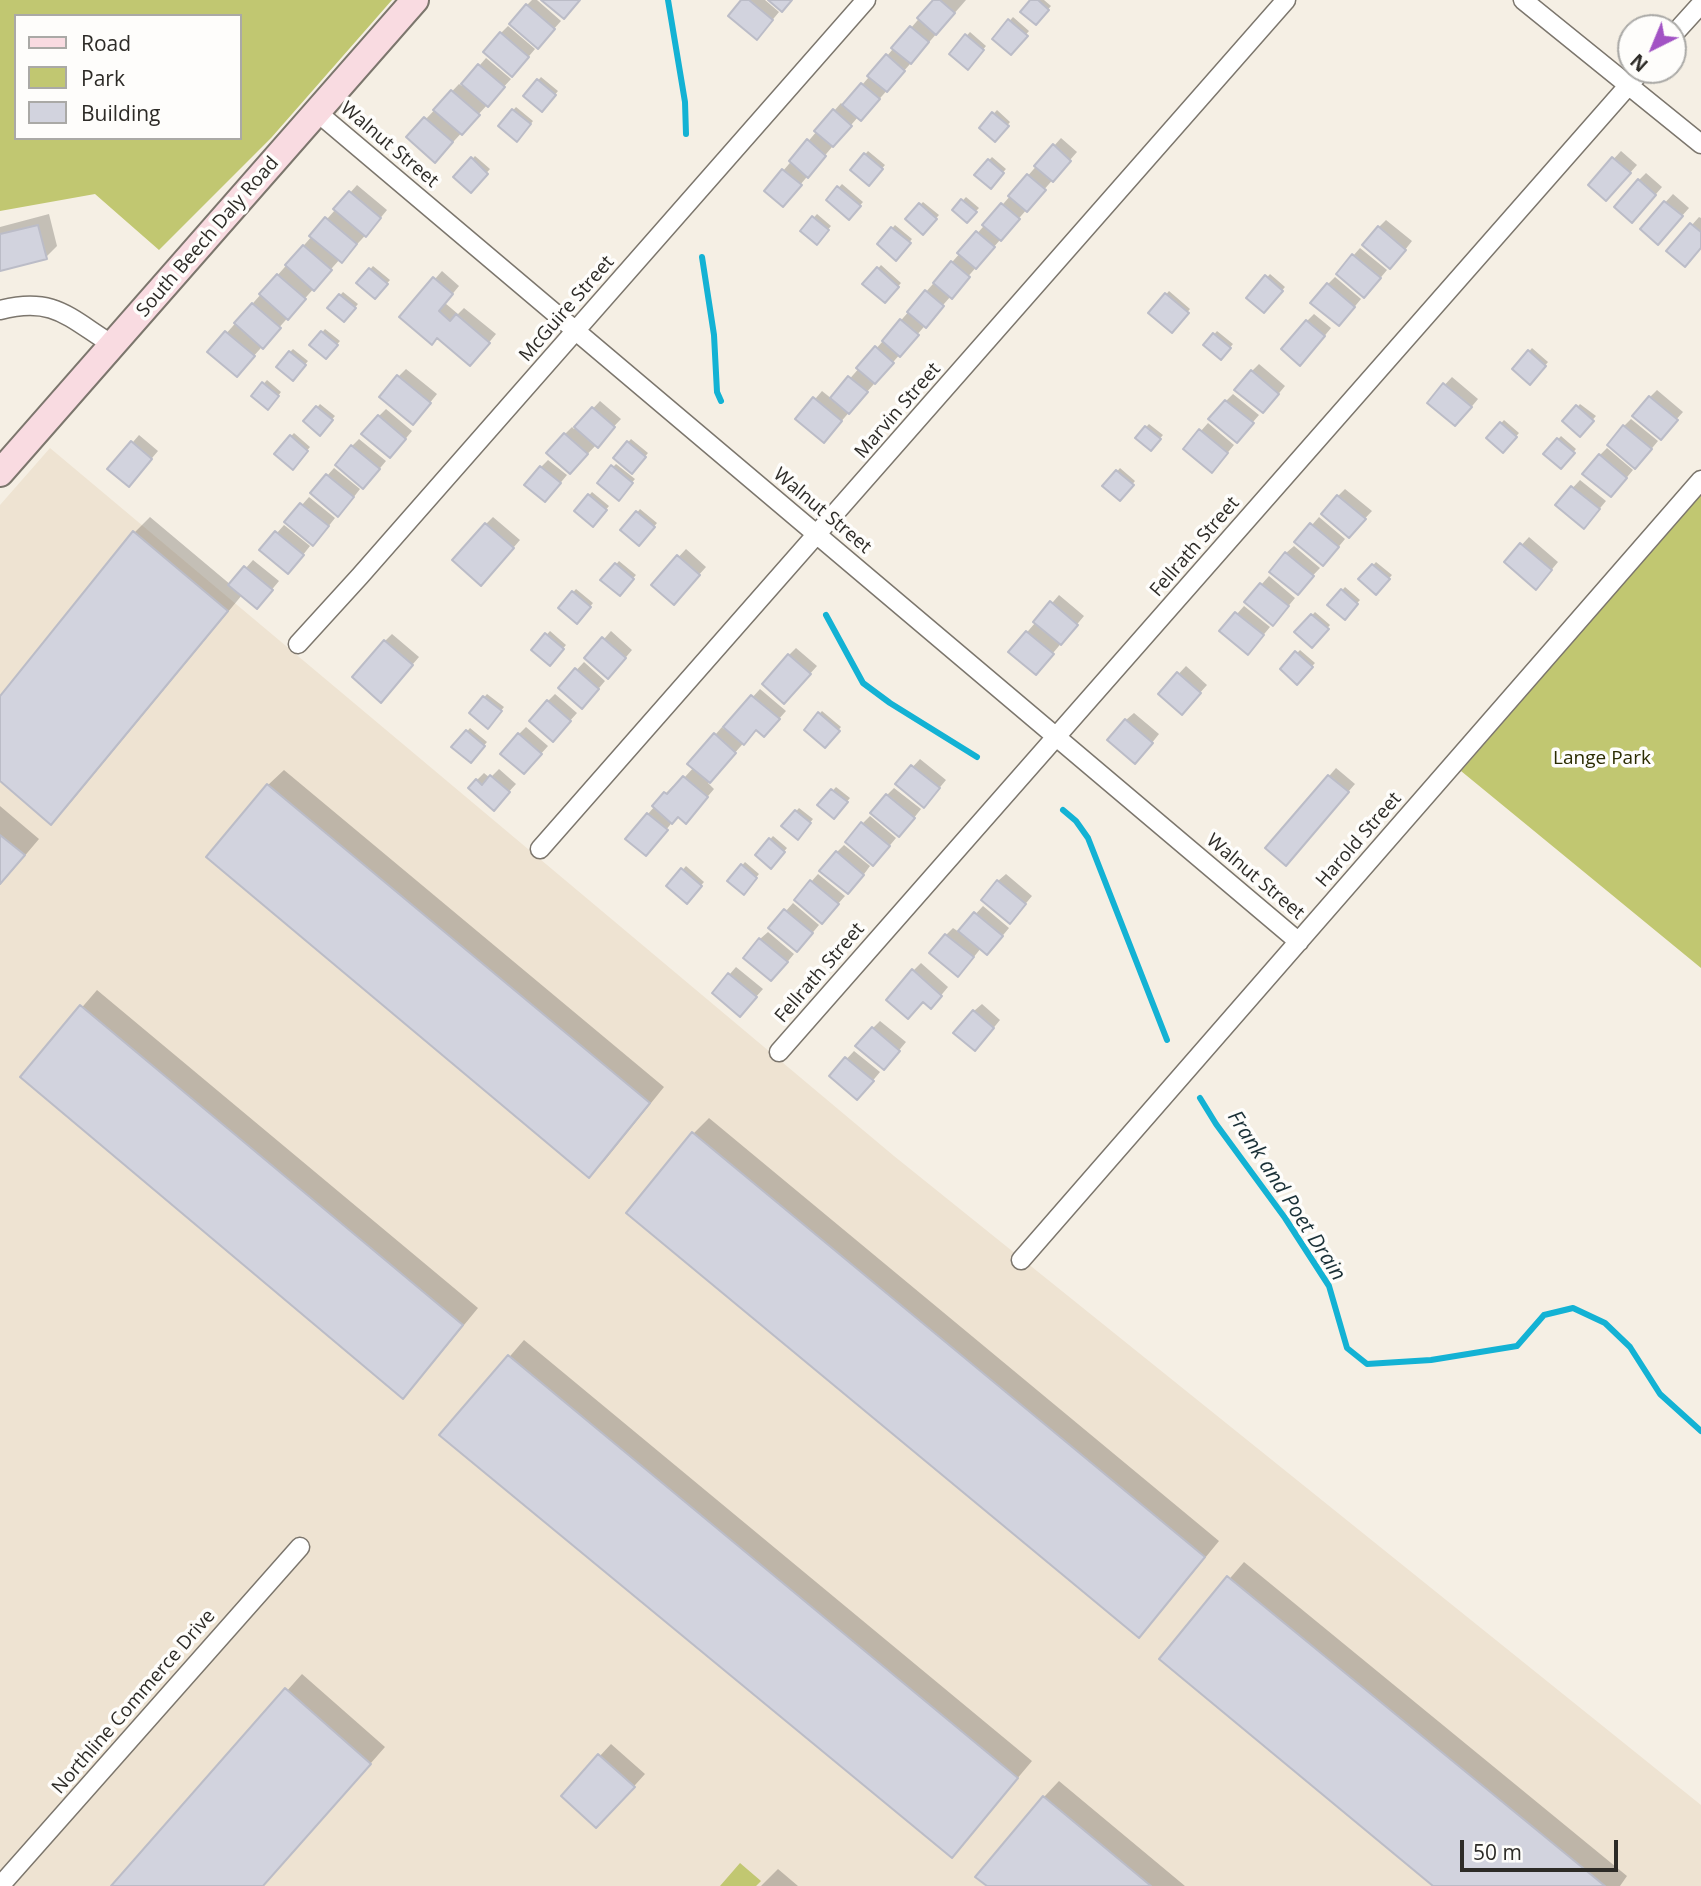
<!DOCTYPE html>
<style>
body{margin:0}
#map{position:relative;width:1701px;height:1886px;overflow:hidden;background:#f5efe4;font-family:"Open Sans",sans-serif}
canvas{display:block}
.legend{position:absolute;left:14px;top:14px;width:228px;height:126px;box-sizing:border-box;background:#fefdfb;border:2px solid #aaa9a6;margin:0;padding:9px 12px;list-style:none;font-size:21px;color:#2d2b27}
.legend li{display:flex;align-items:center;gap:14px;height:35px}
.legend b{width:35px;border:2px solid #aaa9a6}
.north{position:absolute;left:1617px;top:14px;width:70px;height:70px;box-sizing:border-box;background:#fefdfb;border:2px solid #aaa9a6;border-radius:50%;rotate:223deg;font-size:19px;font-weight:700;line-height:28px;text-align:center;color:#2d2b27}
.north::after{content:'';display:block;margin:auto;width:24px;height:32px;background:#a253c4;clip-path:polygon(50% 0,100% 100%,50% 72%,0 100%)}
.scale{position:absolute;left:1460px;top:1840px;width:158px;height:32px;box-sizing:border-box;border:4px solid #2d2b27;border-top:0;padding-left:9px;font-size:21px;line-height:24px;white-space:nowrap;color:#2d2b27;-webkit-text-stroke:5px #fefdfb;paint-order:stroke}
</style>
<div id="map">
<canvas width="1701" height="1886"></canvas>
<ul class="legend">
<li><b style="height:9px;background:#f9dbe1"></b>Road</li>
<li><b style="height:19px;background:#c1c771"></b>Park</li>
<li><b style="height:19px;background:#d2d3de"></b>Building</li>
</ul>
<div class="north">N</div>
<div class="scale">50 m</div>
</div>
<script>
const context = document.querySelector('canvas').getContext('2d');
context.lineJoin = 'round';
function paint(path, color) {
  context.fillStyle = color;
  context.fill(path, 'evenodd');
}
function stroke(path, color, width, dash) {
  context.strokeStyle = color;
  context.lineWidth = width;
  context.lineCap = dash ? 'butt' : 'round';
  context.setLineDash(dash || []);
  context.stroke(path);
}
function write(font, color, halo, rows, align = 'center') {
  context.font = font + ' "Open Sans",sans-serif';
  context.lineWidth = 7;
  context.setLineDash([]);
  context.textBaseline = 'middle';
  context.strokeStyle = halo;
  context.fillStyle = color;
  for (const [text, x, y, turn = 0] of rows) {
    context.save();
    context.translate(x, y);
    context.rotate((+turn || 0) * Math.PI / 180);
    context.textAlign = isNaN(turn) ? turn : align;
    if (halo) context.strokeText(text, 0, 0);
    context.fillText(text, 0, 0);
    context.restore();
  }
}
const built = new Path2D(`
 M50 448 894 1156 1701 1805V1886H0V505Z`);
const green = new Path2D(`
 M0 0H392L271 138 159 250 95 194 0 211ZM16 16H240V138H16Z
 M1701 493V968L1461 771Z
 M740 1863 761 1881 756 1886H720Z`);
const shadow = new Path2D(`
 M532 0H537L561 21 545 39 527 5Z
 M744 0H765L779 12 764 30Z
 M935 0H966L868 112 858 117 832 147 790 197 766 191 834 111 841 103 844 106Z
 M1032 0H1044L1051 6 1036 23Z
 M1013 17 1029 31 1010 53 994 39Z
 M508 26 535 49 519 68 501 33Z
 M970 32 986 46 968 68 951 53Z
 M486 58 511 79 443 153 409 137 459 84 462 86Z
 M541 77 558 91 542 110 525 96Z
 M516 107 533 121 520 137 500 126Z
 M997 110 1010 122 995 140 981 128Z
 M1061 138 1077 152 831 433 798 419 822 391 832 399Z
 M868 151 885 165 869 184 852 170Z
 M1621 151 1637 165 1613 192 1590 185Z
 M475 156 490 169 471 190 456 177Z
 M992 157 1006 169 991 186 977 174Z
 M1646 173 1662 187 1639 214V180Z
 M842 184 863 202 849 218 828 200Z
 M357 185 387 210 373 227 349 253 340 259 244 367 210 352Z
 M1673 194 1689 208 1665 235 1642 228Z
 M966 197 979 208 967 220 955 209Z
 M923 202 939 215 923 233 907 219Z
 M49 214 57 246 46 257 0 270V227Z
 M817 214 831 226 820 239 803 230Z
 M1699 217 1701 218V247L1669 251Z
 M1386 220 1412 241 1397 260 1379 227Z
 M895 225 912 239 896 258 879 244Z
 M1360 248 1387 270 1372 288 1353 256Z
 M881 265 901 283 885 301 865 284Z
 M373 266 390 280 375 297 359 283Z
 M442 271 459 286 445 303 458 314 464 308 496 334 477 357 438 337 435 279Z
 M1270 274 1285 287 1264 311 1248 298Z
 M1335 277 1361 299 1346 317 1328 284Z
 M1169 291 1190 309 1172 330 1151 312Z
 M343 292 358 304 347 317 329 308Z
 M1314 314 1331 328 1308 356 1307 321Z
 M325 329 340 341 326 357 312 345Z
 M1217 331 1233 344 1221 358 1205 345Z
 M1532 348 1548 362 1530 383 1514 369Z
 M293 349 308 361 293 379 290 352Z
 M1259 364 1285 386 1270 404 1252 371Z
 M406 369 437 394 420 415 399 376Z
 M1452 377 1478 399 1463 417 1429 402Z
 M267 380 281 392 271 405 253 396Z
 M1657 390 1683 412 1665 432 1650 397Z
 M1233 394 1259 415 1241 436 1226 401Z
 M600 401 621 419 577 465 565 434 572 427 574 429Z
 M320 404 335 416 320 433 306 421Z
 M1580 404 1596 416 1580 434 1565 421Z
 M386 409 412 431 397 449 379 416Z
 M1631 419 1658 441 1643 459 1624 426Z
 M1504 420 1519 433 1503 451 1488 438Z
 M1208 423 1234 445 1219 463 1186 448Z
 M1149 424 1163 435 1151 449 1137 437Z
 M294 433 310 447 293 467 276 453Z
 M139 435 158 451 136 477 110 469Z
 M1561 436 1576 449 1561 467 1545 454Z
 M359 439 386 461 371 479 352 446Z
 M631 439 648 453 632 472 615 458Z
 M1607 448 1633 470 1618 488 1600 455Z
 M548 460 567 475 552 493 541 467Z
 M616 464 635 479 621 495 613 467Z
 M334 468 360 489 346 507 312 493Z
 M1120 468 1135 481 1120 499 1105 486Z
 M1580 480 1606 501 1591 519 1557 505Z
 M1345 489 1372 511 1356 528 1338 496Z
 M592 492 609 506 593 525 576 511Z
 M309 497 335 518 320 537 287 522Z
 M640 509 657 523 639 544 623 530Z
 M150 517 231 585 253 560 279 581 264 599 242 595 66 808 51 823 0 779V699L135 532Z
 M493 517 520 540 489 576 486 524Z
 M1319 517 1345 539 1330 557 1297 542Z
 M284 525 310 546 295 565 262 550Z
 M1529 537 1558 562 1543 580 1506 562Z
 M1294 546 1320 568 1301 588 1286 553Z
 M686 549 706 567 681 595 653 585Z
 M619 561 636 575 620 593 603 580Z
 M1376 562 1392 575 1376 593 1361 579Z
 M1269 576 1295 598 1280 616 1246 602Z
 M1345 587 1360 600 1344 617 1330 605Z
 M576 589 593 603 580 619 560 608Z
 M1059 595 1084 616 1043 665 1011 651Z
 M1244 606 1270 627 1255 645 1222 631Z
 M1315 612 1330 625 1312 646 1297 632Z
 M550 631 566 645 550 664 533 650Z
 M611 631 632 650 616 669 604 639Z
 M392 634 419 657 388 693 385 641Z
 M796 648 817 666 792 694 789 655Z
 M1300 650 1315 663 1297 682 1282 669Z
 M584 662 605 681 589 700 560 688Z
 M1186 666 1207 685 1189 705 1160 694Z
 M760 689 786 711 771 728H757L708 783 714 789 693 814 678 815 653 846 648 814 666 793 673 786 675 788 694 767 715 735 722 727 724 729Z
 M487 694 504 707 491 723 471 713Z
 M555 694 577 713 560 732 548 701Z
 M822 711 841 727 825 746 806 729Z
 M1134 713 1159 734 1143 754 1126 720Z
 M526 727 548 746 531 765 519 734Z
 M470 728 487 742 471 760 454 747Z
 M920 759 946 780 931 798 897 784Z
 M1336 768 1355 784 1293 856 1268 848Z
 M499 769 516 784 494 808 477 780 484 773 490 778Z
 M284 770 664 1087 605 1160 589 1176 268 785Z
 M836 787 850 798 834 817 820 805Z
 M894 788 921 809 906 828 887 795Z
 M0 806 39 839 0 885Z
 M799 808 813 819 797 838 783 826Z
 M870 816 896 838 881 856 863 823Z
 M773 836 787 848 771 867 757 855Z
 M844 845 870 866 856 885 837 852Z
 M745 862 759 874 743 893 729 881Z
 M686 866 704 882 687 901 669 886Z
 M818 874 845 896 829 914 811 882Z
 M1006 874 1032 896 1017 914 998 881Z
 M793 903 819 925 804 943 771 928Z
 M983 906 1009 928 994 946 981 948 965 968 946 935 953 928 959 932Z
 M768 932 794 954 779 972 760 939Z
 M921 963 948 987 938 999 913 971Z
 M736 967 763 989 747 1007 729 975Z
 M97 990 478 1308 418 1381 403 1396 22 1077Z
 M982 1004 1000 1020 982 1042 974 1011Z
 M880 1021 906 1042 891 1060 873 1028Z
 M854 1051 880 1072 865 1090 831 1076Z
 M709 1118 1219 1541 1154 1620 1139 1635 694 1133Z
 M524 1340 1032 1761 952 1856 442 1435Z
 M1244 1562 1627 1876 1620 1886H1436L1161 1658Z
 M302 1674 385 1747 263 1886H113Z
 M611 1744 645 1774 608 1815 563 1796Z
 M1059 1781 1185 1886H989L1044 1797Z
 M778 1869 798 1886H761Z`);
const stream = new Path2D(`
 M668 0 685 102 686 134
 M702 257 714 335 717 392 721 401
 M826 615 863 683 890 703 977 757
 M1063 810 1076 821 1088 838 1167 1040
 M1200 1098 1216 1124 1285 1218 1329 1286 1347 1348 1367 1364 1431 1360 1517 1346 1544 1315 1573 1308 1605 1323 1630 1347 1660 1394 1701 1431`);
const building = new Path2D(`
 M541 0H580L564 19Z
 M741 0H749L773 20 757 40 728 16Z
 M768 0H792L782 12Z
 M933 0H940L955 13 936 35 917 18Z
 M1030 0H1038L1049 10 1036 25 1020 12Z
 M526 4 555 29 538 49 509 24Z
 M1008 19 1028 36 1011 55 992 39Z
 M910 26 929 42 911 64 891 48Z
 M500 32 529 57 512 77 483 52Z
 M965 34 984 50 968 70 949 54Z
 M886 54 905 71 887 92 867 76Z
 M478 64 505 87 488 107 461 84Z
 M537 79 556 95 542 112 523 96Z
 M861 83 880 99 861 121 842 105Z
 M451 90 480 115 462 135 433 110Z
 M512 109 531 124 517 142 498 126Z
 M833 109 852 126 833 147 814 131Z
 M992 112 1009 126 995 142 979 128Z
 M424 117 453 142 435 163 406 137Z
 M807 139 826 156 808 178 789 161Z
 M1053 144 1071 161 1053 182 1034 166Z
 M864 153 883 169 869 186 850 170Z
 M471 157 488 174 471 193 453 177Z
 M1612 157 1631 173 1606 201 1588 185Z
 M988 159 1004 173 991 189 974 175Z
 M782 169 802 185 783 207 764 191Z
 M1027 174 1046 190 1027 212 1008 196Z
 M1638 179 1656 195 1632 223 1614 207Z
 M837 186 861 206 849 220 826 200Z
 M349 191 381 218 366 237 333 209Z
 M961 199 977 212 967 223 952 210Z
 M1664 201 1683 216 1658 245 1640 229Z
 M919 203 937 219 923 235 905 219Z
 M1001 203 1020 219 1001 241 982 225Z
 M812 216 829 230 817 245 800 231Z
 M325 217 357 244 342 263 309 236Z
 M1690 223 1701 232V248L1685 267 1666 251Z
 M38 225 47 259 0 271V234Z
 M1378 226 1406 250 1390 269 1362 245Z
 M891 227 911 243 896 261 877 244Z
 M976 231 995 247 976 269 957 253Z
 M303 245 332 270 314 291 285 265Z
 M1352 254 1381 278 1364 298 1336 274Z
 M951 261 970 277 952 299 933 283Z
 M877 267 899 287 885 303 862 284Z
 M369 268 388 284 375 299 356 283Z
 M277 274 306 299 288 320 259 294Z
 M1265 275 1283 291 1264 313 1246 298Z
 M433 277 453 294 439 311 450 321 456 314 490 343 470 366 437 338 432 345 399 317Z
 M1327 283 1355 307 1339 326 1310 303Z
 M925 290 944 306 926 328 907 312Z
 M1165 293 1189 313 1172 333 1148 313Z
 M339 294 356 308 344 322 327 308Z
 M252 303 281 328 263 349 234 323Z
 M900 319 919 335 900 357 882 341Z
 M1306 320 1325 336 1300 366 1281 349Z
 M225 331 255 356 237 377 207 352Z
 M321 331 338 345 326 359 309 345Z
 M1213 333 1231 348 1221 360 1203 345Z
 M875 346 894 363 875 384 856 368Z
 M1528 350 1546 366 1530 385 1512 369Z
 M289 351 306 365 293 381 276 367Z
 M1251 370 1279 394 1263 413 1234 390Z
 M397 375 431 403 413 425 379 397Z
 M848 376 868 392 849 414 830 398Z
 M262 382 279 396 268 410 251 396Z
 M1443 383 1472 407 1455 426 1427 403Z
 M1649 396 1678 420 1661 440 1632 416Z
 M813 397 842 421 824 443 795 419Z
 M1225 400 1254 423 1237 443 1208 419Z
 M1576 405 1594 421 1580 437 1562 421Z
 M316 406 333 420 320 436 303 421Z
 M592 407 615 427 598 448 574 427Z
 M378 415 406 439 390 458 361 434Z
 M1500 422 1517 437 1503 453 1486 438Z
 M1623 425 1652 449 1635 469 1607 445Z
 M1145 426 1161 439 1151 451 1135 438Z
 M1199 429 1228 453 1212 473 1183 449Z
 M564 433 588 454 570 474 546 453Z
 M290 435 308 451 293 470 274 454Z
 M1557 438 1575 453 1561 469 1543 454Z
 M131 441 152 459 129 487 107 469Z
 M627 441 646 457 632 474 613 458Z
 M351 445 380 469 363 489 335 465Z
 M1599 454 1627 478 1611 497 1582 474Z
 M611 465 633 483 619 501 597 483Z
 M540 466 561 483 545 502 524 485Z
 M1116 470 1134 485 1120 501 1102 486Z
 M326 474 354 497 338 517 310 493Z
 M1571 486 1600 509 1584 529 1555 505Z
 M588 494 607 510 593 527 574 511Z
 M1337 495 1366 519 1349 538 1321 514Z
 M300 503 329 526 313 546 284 522Z
 M636 511 655 527 639 546 620 530Z
 M485 523 514 548 481 586 452 560Z
 M1310 523 1339 547 1323 566 1294 542Z
 M133 531 228 611 51 825 0 781V696Z
 M275 531 304 555 288 574 259 550Z
 M1520 543 1552 570 1536 590 1504 562Z
 M1285 552 1314 576 1298 595 1269 572Z
 M677 555 700 575 674 605 651 585Z
 M615 563 634 579 620 596 600 580Z
 M1372 564 1390 579 1376 595 1358 579Z
 M244 566 273 590 257 609 228 585Z
 M1260 583 1289 606 1273 626 1244 602Z
 M1341 589 1358 604 1345 620 1327 605Z
 M572 591 591 607 577 624 558 608Z
 M1050 601 1078 625 1061 645 1033 622Z
 M1235 612 1264 635 1248 655 1219 631Z
 M1311 614 1329 629 1312 648 1294 632Z
 M1026 631 1054 654 1036 675 1008 652Z
 M545 633 564 649 550 666 531 650Z
 M602 637 626 658 608 679 584 658Z
 M384 640 413 665 381 703 352 677Z
 M1295 651 1313 667 1297 685 1280 669Z
 M788 654 811 674 784 704 762 684Z
 M575 668 599 689 582 709 558 688Z
 M1177 672 1201 693 1182 715 1158 694Z
 M751 695 780 719 764 737 756 730 744 745 723 727Z
 M483 696 502 711 488 729 469 713Z
 M547 700 571 721 553 742 529 721Z
 M818 712 840 731 825 748 804 730Z
 M1125 719 1153 743 1135 764 1107 740Z
 M466 730 485 746 471 763 451 747Z
 M518 733 542 754 524 774 500 754Z
 M714 733 736 753 710 783 687 764Z
 M911 765 940 788 924 808 895 784Z
 M490 775 510 792 494 811 468 788 476 779 482 785Z
 M1328 775 1349 792 1286 866 1265 848Z
 M683 776 708 797 686 824 678 817 672 824 652 806 664 792 667 794Z
 M267 784 650 1103 589 1178 206 857Z
 M831 789 848 802 834 819 817 805Z
 M886 794 915 818 899 837 870 813Z
 M795 810 811 823 798 840 781 826Z
 M647 813 668 830 646 856 625 839Z
 M861 822 890 846 873 866 845 842Z
 M0 835 25 855 0 884Z
 M769 838 785 852 771 869 755 855Z
 M836 851 864 875 848 894 819 871Z
 M741 864 757 878 744 895 727 881Z
 M681 868 702 886 687 904 666 886Z
 M810 880 839 904 822 924 794 900Z
 M997 880 1026 904 1010 924 981 900Z
 M784 909 813 933 797 952 768 928Z
 M974 912 1003 936 987 955 958 931Z
 M945 934 974 957 958 977 929 953Z
 M759 938 788 962 771 981 743 958Z
 M912 969 942 996 931 1009 923 1002 908 1019 886 1000Z
 M728 973 757 997 740 1017 712 993Z
 M80 1005 463 1325 403 1399 20 1077Z
 M973 1010 994 1028 975 1051 953 1033Z
 M872 1027 900 1051 884 1070 855 1046Z
 M845 1057 874 1081 857 1100 829 1076Z
 M692 1132 1205 1557 1139 1638 626 1213Z
 M508 1355 1018 1778 952 1858 439 1435Z
 M1227 1576 1605 1886H1433L1159 1659Z
 M285 1688 371 1764 263 1886H111Z
 M598 1754 635 1787 596 1828 561 1796Z
 M1043 1796 1151 1886H987L975 1877Z`);
const street = new Path2D(`
 M1523 0 1701 144
 M1673 35 1701 4
 M318 113 1299 942
 M0 310C54 296 69 318 113 345
 M298 644 360 576 866 0
 M540 849 1286 0
 M779 1052 1642 70
 M1021 1260 1701 480
 M0 1886 300 1547`);
const secondary = new Path2D(`
 M0 473 415 0`);
const streetNames = [
 ["Walnut Street",389,145,40],
 ["South Beech Daly Road",208,237,-49],
 ["McGuire Street",567,309,-49],
 ["Marvin Street",898,411,-49],
 ["Walnut Street",822,511,40],
 ["Fellrath Street",1195,547,-49],
 ["Harold Street",1359,840,-49],
 ["Walnut Street",1255,877,40],
 ["Fellrath Street",820,973,-49],
 ["Northline Commerce Drive",134,1702,-49]
];
const parkNames = [
 ["Lange Park",1602,759]
];
const waterNames = [
 ["Frank and Poet Drain",1286,1196,57]
];
paint(built, '#eee3d2');
paint(green, '#c1c771');
paint(shadow, '#0003');
stroke(stream, '#13b2d4', 6);
paint(building, '#d2d3de');
stroke(building, '#bbbcc7', 2);
stroke(street, '#7c766d', 21);
stroke(secondary, '#7c766d', 30);
stroke(street, '#fff', 18);
stroke(secondary, '#f9dbe1', 26);
write('19px', '#2d2b27', '#fefdfb', streetNames);
write('19px', '#2b2c01', '#fefdfb', parkNames);
write('italic 21px', '#1a3037', '#fefdfb', waterNames);
</script>
